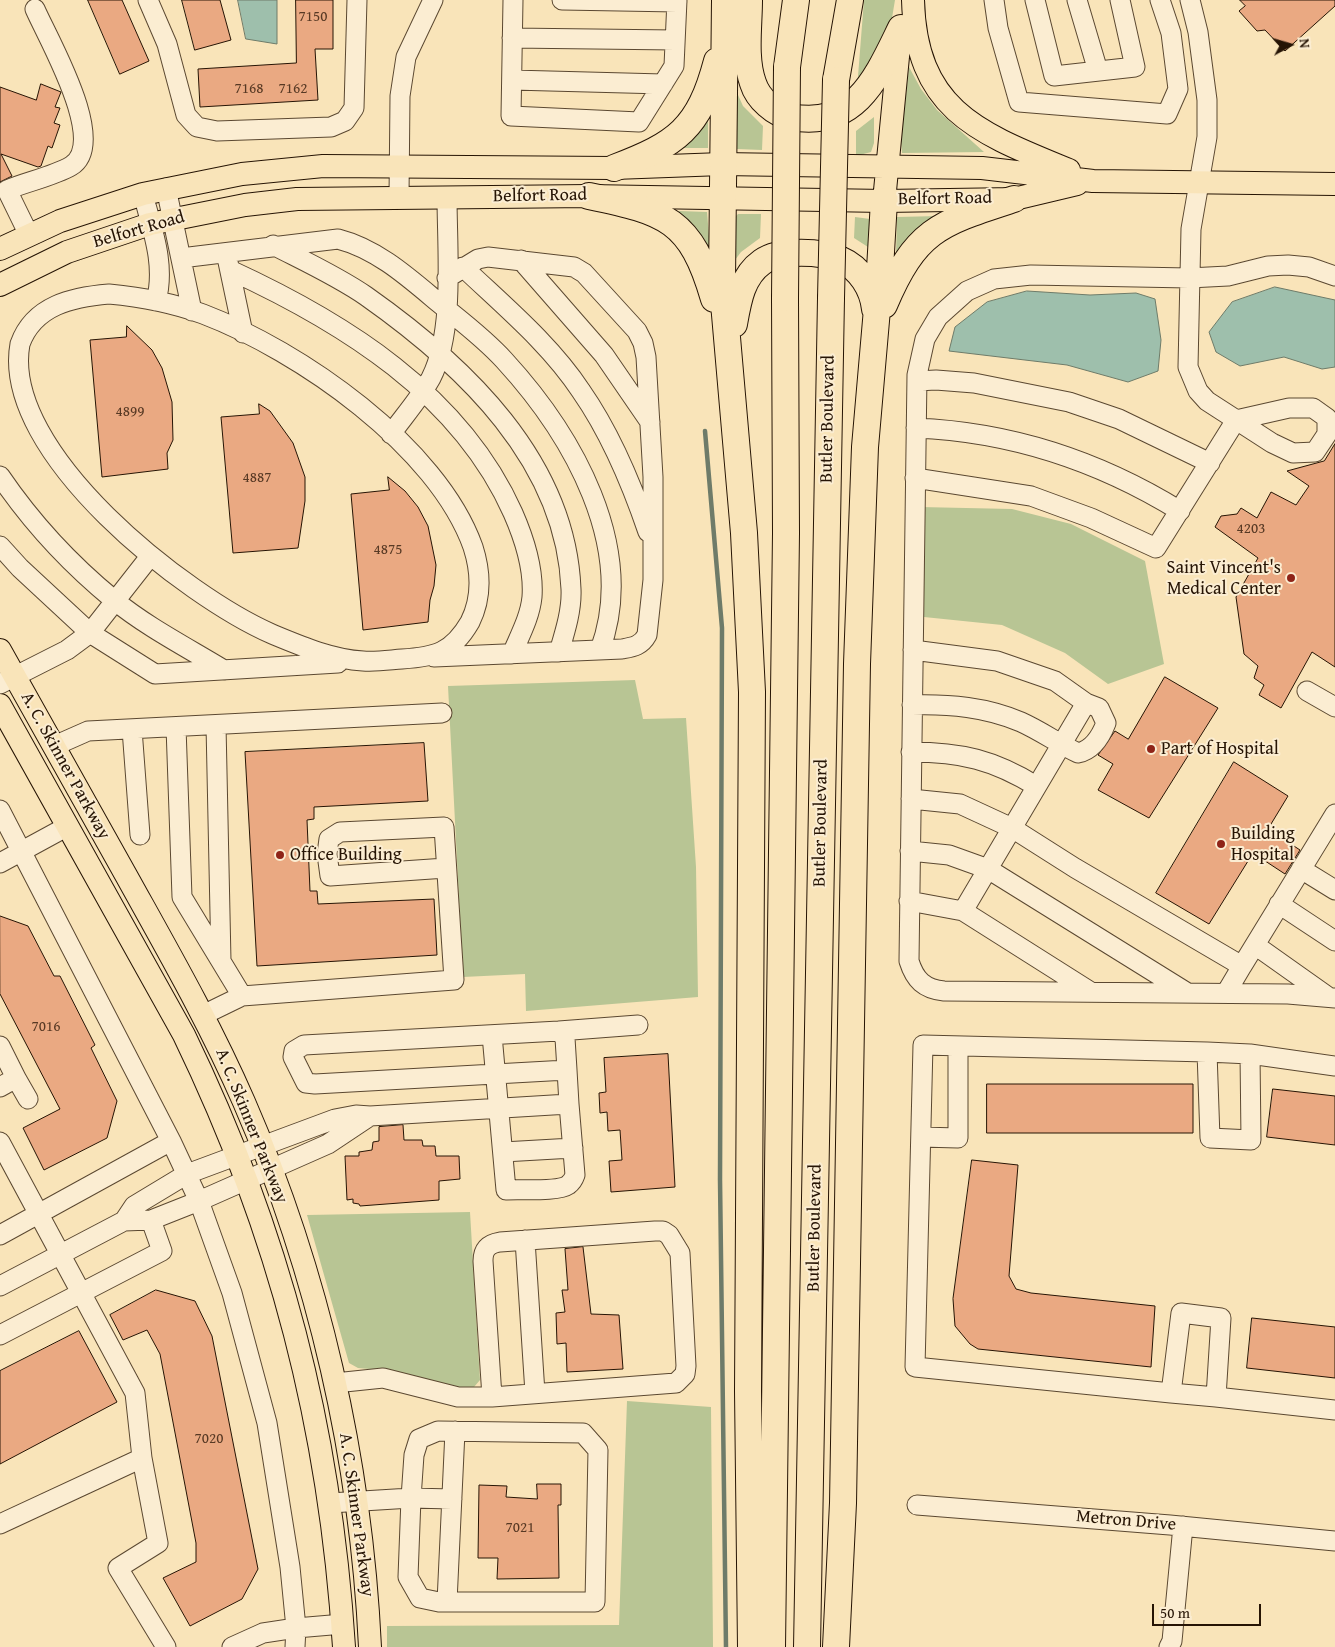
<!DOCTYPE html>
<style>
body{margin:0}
#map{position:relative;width:1335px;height:1647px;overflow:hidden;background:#f9e4b9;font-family:"Gentium Book Plus",serif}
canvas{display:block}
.north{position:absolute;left:1265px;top:20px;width:50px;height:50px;-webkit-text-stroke:4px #fbedd2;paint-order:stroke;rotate:84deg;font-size:14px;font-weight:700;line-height:20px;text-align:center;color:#261404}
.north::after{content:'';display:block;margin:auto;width:18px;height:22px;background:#261404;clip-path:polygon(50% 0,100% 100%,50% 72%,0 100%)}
.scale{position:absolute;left:1152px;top:1604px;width:109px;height:22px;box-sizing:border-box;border:2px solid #261404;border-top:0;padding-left:6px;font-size:15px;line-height:18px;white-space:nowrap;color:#261404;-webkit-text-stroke:4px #fbedd2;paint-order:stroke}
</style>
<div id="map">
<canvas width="1335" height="1647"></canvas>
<div class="north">N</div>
<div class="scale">50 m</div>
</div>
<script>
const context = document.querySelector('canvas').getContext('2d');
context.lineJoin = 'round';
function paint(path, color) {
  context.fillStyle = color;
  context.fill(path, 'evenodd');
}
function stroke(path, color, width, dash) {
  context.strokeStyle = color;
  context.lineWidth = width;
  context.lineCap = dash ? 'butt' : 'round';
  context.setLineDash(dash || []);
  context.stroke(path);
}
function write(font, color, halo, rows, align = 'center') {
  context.font = font + ' "Gentium Book Plus",serif';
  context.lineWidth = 4;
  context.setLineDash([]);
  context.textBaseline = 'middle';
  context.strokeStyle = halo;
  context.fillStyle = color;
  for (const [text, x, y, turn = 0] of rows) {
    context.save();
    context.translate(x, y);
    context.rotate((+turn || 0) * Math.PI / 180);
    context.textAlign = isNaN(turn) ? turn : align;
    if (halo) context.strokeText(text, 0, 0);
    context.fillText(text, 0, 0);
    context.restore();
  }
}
const green = new Path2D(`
 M864 0H895L891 24 857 89Z
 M909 67 921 89 937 110 984 152 902 153 901 141Z
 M734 86 743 106 763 126 762 150 737 149 735 147Z
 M874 117V143L871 152 856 156V131Z
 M708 118V148H681Z
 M679 211 707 212 710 248 708 249 678 213Z
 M738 214H761L760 238 741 252 735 260V217Z
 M939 216 896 256 897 217Z
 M855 217 870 219 868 247 854 238Z
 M920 507 1012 509 1071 524 1145 561 1164 664 1108 684 1065 653 1002 625 924 617Z
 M635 680 643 719 686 718 696 867 698 997 526 1011 525 974 463 977 448 686Z
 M470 1212 480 1380 474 1387 463 1390 391 1371 358 1368 349 1363 307 1215Z
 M627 1401 711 1407 713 1647H387V1626L619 1625Z`);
const water = new Path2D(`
 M238 0H277V44L246 39Z
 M1275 287 1335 300V367L1322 369 1284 357 1240 366 1216 352 1209 332 1232 302Z
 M1027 291 1090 295 1136 293 1155 299 1161 340 1158 371 1128 382 1067 365 949 351 955 327 987 302Z`);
const stream = new Path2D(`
 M705 431 722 628 720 1179 726 1647`);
const building = new Path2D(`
 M88 0H122L149 61 120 74Z
 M182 0H220L231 40 195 50Z
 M296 0H333V49H315L318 100 200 107 198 69 296 63Z
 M1240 0H1335V6L1285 51 1265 30 1257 31 1239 11 1245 6Z
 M41 84 61 92 55 107 60 108 54 123 60 125 52 148 48 146 41 166 38 167 1 154 12 176 0 182V87L36 100Z
 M127 326 152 350 162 368 172 402 173 440 167 453 168 469 102 477 90 340 126 337Z
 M259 404 270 411 293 443 305 477V501L298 548 233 553 221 417 259 414Z
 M1335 444V667L1312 652 1281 708 1259 695 1264 685 1254 678 1258 666 1244 654 1236 597 1258 558 1215 527 1221 516 1237 514 1241 508 1257 518 1271 492 1296 505 1309 486 1287 471 1324 461Z
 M388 477 405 491 418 507 428 526 436 565 434 586 430 600 428 622 363 630 351 494 389 490Z
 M1165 677 1218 708 1149 818 1098 790 1113 764 1098 755 1115 731 1128 739Z
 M424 743 428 801 314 807V819L307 820 310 891H317L318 904 434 899 437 955 257 966 245 752Z
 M1234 762 1288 796 1268 829 1300 850 1285 874 1253 853 1209 924 1156 893Z
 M0 916 28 926 54 976H60L95 1045 91 1048 117 1101 107 1138 44 1170 23 1128 60 1109 0 994Z
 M668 1054 675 1187 611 1192 609 1161 622 1160 620 1130 608 1131 607 1112 600 1113 599 1093 606 1092 604 1058Z
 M987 1084H1193V1133H987Z
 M1273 1089 1335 1096V1145L1267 1137Z
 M403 1125 404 1140H422L423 1146H435L436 1156H459L460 1179 439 1181V1200L360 1206 359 1204 353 1203V1199L347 1200 345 1156H359V1152L372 1150 373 1142 379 1141V1127Z
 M972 1160 1018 1165 1009 1276 1016 1289 1031 1293 1155 1306 1151 1367 978 1349 970 1344 955 1326 953 1299Z
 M583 1247 591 1314 619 1315 623 1369 567 1372 566 1343 557 1344 556 1313 565 1312 562 1290H568L565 1249Z
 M156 1290 195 1301 212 1336 258 1569 242 1599 190 1626 163 1578 196 1562V1543L160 1354 147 1330 123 1340 110 1315Z
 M1252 1318 1335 1327V1378L1247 1368Z
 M79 1331 117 1402 0 1464V1371Z
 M537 1484H561V1505H558L559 1578 497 1579 498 1558H478L479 1485 507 1486 506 1497 537 1499Z`);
const minor = new Path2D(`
 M148 0 167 44 186 115 197 127 217 131 331 127 345 121 354 108 357 0
 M513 0 511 116 639 122 674 66 677 0
 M562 0 677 2
 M994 0 998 28 1019 102 1167 114 1178 89 1171 33 1160 0
 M1035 0 1054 76 1135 67 1120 0
 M1077 0 1098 71
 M512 38 675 40
 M512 80 663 84
 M166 188 192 311
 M143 194C152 229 166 265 156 301
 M399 197 400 96 406 57 433 0
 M29 235 7 190C26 182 54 176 71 166 109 143 48 39 35 9
 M273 245C304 261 337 276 366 296 464 365 566 461 571 589 572 610 565 632 559 652
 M181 258 338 239C377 249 408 277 439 303 461 321 484 338 504 360 572 434 638 547 600 650
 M521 260 604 355 650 422
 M228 262 243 333
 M463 267C504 306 550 344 581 391 611 434 631 482 648 532
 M230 270C343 322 460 394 513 513 524 538 534 569 532 597 530 617 520 635 512 654
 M1335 276 1309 267 1288 265 1268 266 1228 276 1189 278 1031 275 994 279 967 291 938 317 925 339 917 375 909 961C915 980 924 989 944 991L1288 994 1335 998
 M109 294C141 297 173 303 203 314 300 351 437 446 473 547 481 572 482 598 470 622 452 653 435 657 402 659 389 660 376 662 363 661 331 659 301 646 272 634 187 597 0 453 20 344 34 305 73 297 109 294Z
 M917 381 936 380 974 383 1069 402 1119 419 1210 463
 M916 428C1011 432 1099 461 1180 511
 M391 434C404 416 420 398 431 378 455 331 447 250 447 197
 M0 476C32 523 70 564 114 600 147 627 188 648 224 670
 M915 478 1031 496 1091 518 1156 548 1236 420 1289 408H1313L1327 418V434L1315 452 1293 453 1272 443 1207 401 1198 391 1188 367 1191 229 1207 137V100L1198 32 1190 0
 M0 546 20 568 90 633 155 674 338 663
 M913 650 997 661 1055 681 1086 703 963 911
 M434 657 622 649C633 647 641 646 647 635L653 580V477L646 357 643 343 637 331 584 273 574 267 488 257 478 259 447 278
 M0 684 67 650 90 633 148 559
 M1307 691 1335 707
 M912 705C950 704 986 707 1021 722 1041 731 1059 744 1078 753 1093 750 1101 736 1106 723L1099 708 1086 703
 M216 725 221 961
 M176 727 182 897 242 996
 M132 729 140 835
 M54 746 88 731 442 713
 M911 752C961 752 994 760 1036 786
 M911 799 960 804 1012 828 1075 868 1242 966 1226 993
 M0 810 171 1141 0 1235
 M910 851 949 855 988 869 1186 992
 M0 863 68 826
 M1301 869 1335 890
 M909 901 963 911 1091 992
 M1279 904 1335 941
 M1255 945 1327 996
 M1242 966 1335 814
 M203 1015 242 996 454 980 444 827 340 832 329 839 327 854 330 876 446 868
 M559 1031 638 1025
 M492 1035 506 1190C520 1189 558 1192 568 1185 572 1182 574 1178 575 1175L569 1104
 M0 1046 16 1078 0 1087
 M1207 1052 1250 1054
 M1335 1066 1250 1054 1251 1140 1210 1138 1207 1052 923 1045 915 1367 1171 1393 1181 1313 1221 1318 1216 1397 1335 1410
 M16 1078 28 1099
 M921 1137 958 1138V1046
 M171 1141 199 1201 232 1293 267 1423 290 1567 296 1628 263 1633 232 1647
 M0 1142 135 1393 142 1458
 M503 1152 573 1148
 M124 1221 134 1206 187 1174 335 1119 356 1115 370 1116 569 1104 567 1070 315 1084 306 1083 293 1057 294 1051 304 1045 559 1031 565 1038 567 1070
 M525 1240 535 1393
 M0 1286 124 1221 151 1220 199 1201 328 1144 370 1116
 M0 1335 162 1251 151 1220
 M335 1383 383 1378 458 1397H492L676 1383 685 1374 686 1366 680 1253 669 1235 663 1231H655L500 1242C488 1244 483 1249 483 1261L492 1397
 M1171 1393 1216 1397
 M330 1503 411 1498 408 1577 420 1598 439 1602H595L598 1450 583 1433 438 1431 419 1439 414 1455 411 1498 452 1499
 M917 1505 1170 1525 1335 1541
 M0 1524 142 1458 158 1543 118 1568 166 1647
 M447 1602 455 1431
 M295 1647 296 1628 343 1624
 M1169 1647 1172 1641 1183 1526`);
const major = new Path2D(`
 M913 0C916 111 979 133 1069 170
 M884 201 900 36
 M0 249 60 221 143 194 242 174 323 166 614 168 722 164 982 168 1093 181 1335 184
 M0 285 67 252 150 224 245 205 297 199 589 196 884 201 1014 199 1077 184
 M0 650C43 726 84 801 127 877 168 951 210 1024 244 1102 319 1274 361 1460 370 1647
 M0 705 184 1035C280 1233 330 1428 344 1647`);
const highway = new Path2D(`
 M725 0 722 280 744 533 752 692 748 1391 751 1647
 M749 0C749 26 744 58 753 83 758 99 775 114 791 117 856 129 877 77 901 28
 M787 67 796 0
 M836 80 850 0
 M614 168C677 144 699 129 717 61
 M589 196C666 212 691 219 714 299
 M884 305C916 229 940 223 1014 199
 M734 324C738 301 742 276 762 262 780 249 822 251 841 260 860 268 873 289 875 309
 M772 1647 786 533 785 298
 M807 1647 831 298
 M836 1647 843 1503 857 664 865 447 879 286 884 201`);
const highwayBridge = new Path2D(`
 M785 298 787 67
 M831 298 836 80`);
const markers = [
 [1291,578,5,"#8f2418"],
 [1151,749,5,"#8f2418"],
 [1221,844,5,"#8f2418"],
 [280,855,5,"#8f2418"]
];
const numberNames = [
 ["7150",313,17],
 ["7168",249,89],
 ["7162",293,89],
 ["4899",130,412],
 ["4887",257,478],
 ["4203",1251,529],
 ["4875",388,550],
 ["7016",46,1027],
 ["7020",209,1439],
 ["7021",520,1528]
];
const streetNames = [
 ["Belfort Road",540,196,-1],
 ["Belfort Road",945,199,-1],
 ["Belfort Road",139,230,-16],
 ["Butler Boulevard",828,419,-89],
 ["A. C. Skinner Parkway",65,766,61],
 ["Butler Boulevard",821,823,-89],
 ["A. C. Skinner Parkway",251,1126,68],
 ["Butler Boulevard",815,1228,-89],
 ["A. C. Skinner Parkway",356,1515,82],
 ["Metron Drive",1126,1521,5]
];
const poiNames = [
 ["Saint Vincent's",1281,568,"right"],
 ["Medical Center",1281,589,"right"],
 ["Part of Hospital",1161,749],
 ["Building",1231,834],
 ["Hospital",1231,855],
 ["Office Building",290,855]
];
paint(green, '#b8c594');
paint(water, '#9ebfac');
stroke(water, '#6e7b69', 1);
stroke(stream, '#6e7b69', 4.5);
paint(building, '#eaa982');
stroke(building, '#261404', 1);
stroke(minor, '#5b4831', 21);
stroke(major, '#261404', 24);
stroke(highway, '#261404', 28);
stroke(minor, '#fbedd2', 19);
stroke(major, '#f9e4b9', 22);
stroke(highway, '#f9e4b9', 26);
stroke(highwayBridge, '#261404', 28, []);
stroke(highwayBridge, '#f9e4b9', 26);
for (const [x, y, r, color] of markers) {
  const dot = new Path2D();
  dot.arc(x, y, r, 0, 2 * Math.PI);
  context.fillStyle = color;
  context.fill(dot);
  stroke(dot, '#fbedd2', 2);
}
write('15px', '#573924', null, numberNames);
write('18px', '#261404', '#fbedd2', streetNames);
write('18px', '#261404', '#fbedd2', poiNames, 'left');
</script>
